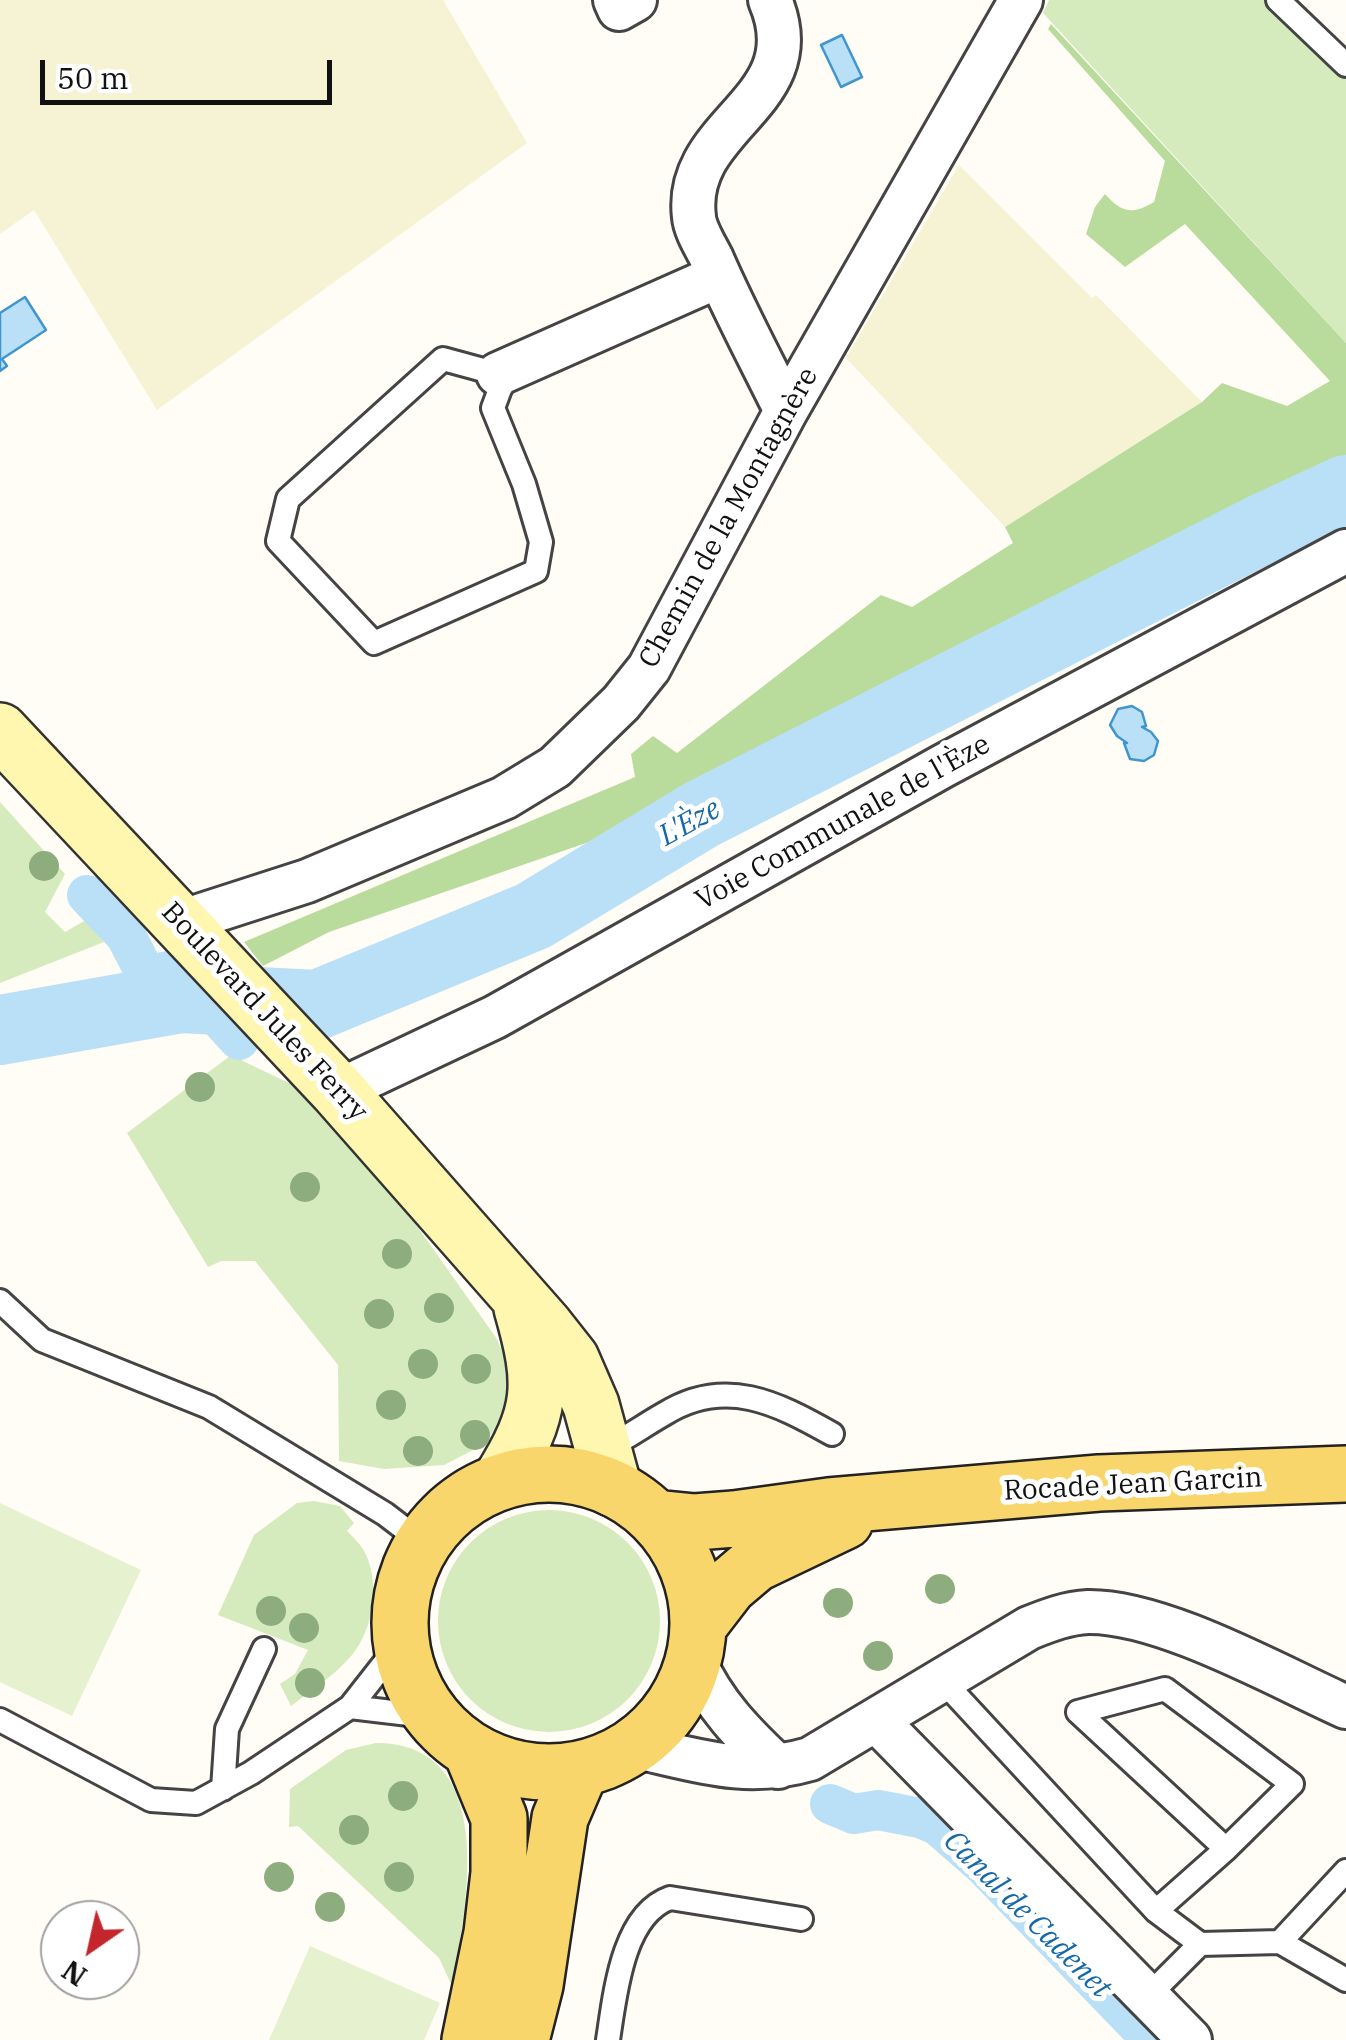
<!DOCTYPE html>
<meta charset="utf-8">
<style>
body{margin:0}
#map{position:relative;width:1346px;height:2040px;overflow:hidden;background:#fffdf5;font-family:"IBM Plex Serif",serif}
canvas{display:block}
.north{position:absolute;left:40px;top:1900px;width:100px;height:100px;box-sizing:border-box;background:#fff;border:2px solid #a0a0a0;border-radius:50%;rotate:214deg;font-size:28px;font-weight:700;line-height:40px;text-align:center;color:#111}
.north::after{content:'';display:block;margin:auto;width:35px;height:45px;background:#c4262e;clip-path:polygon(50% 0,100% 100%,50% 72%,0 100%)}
.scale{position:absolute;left:40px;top:60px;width:292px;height:45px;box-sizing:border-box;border:5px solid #111;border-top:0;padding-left:12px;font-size:30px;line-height:35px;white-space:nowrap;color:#111;-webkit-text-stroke:8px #fff;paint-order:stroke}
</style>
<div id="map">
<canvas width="1346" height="2040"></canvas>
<div class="north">N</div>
<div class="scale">50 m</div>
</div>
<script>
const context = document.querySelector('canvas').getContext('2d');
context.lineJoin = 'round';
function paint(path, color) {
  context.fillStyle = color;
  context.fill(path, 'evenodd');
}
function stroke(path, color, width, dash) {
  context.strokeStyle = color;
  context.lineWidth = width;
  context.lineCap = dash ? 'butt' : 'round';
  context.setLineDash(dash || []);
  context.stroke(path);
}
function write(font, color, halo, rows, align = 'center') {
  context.font = font + ' "IBM Plex Serif",serif';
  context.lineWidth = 10;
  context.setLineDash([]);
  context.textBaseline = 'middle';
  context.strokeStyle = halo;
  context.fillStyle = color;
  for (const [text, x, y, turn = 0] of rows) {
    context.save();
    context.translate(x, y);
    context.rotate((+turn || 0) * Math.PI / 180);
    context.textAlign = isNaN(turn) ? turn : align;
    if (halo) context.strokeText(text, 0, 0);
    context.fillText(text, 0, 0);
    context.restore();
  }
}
const farmland = new Path2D(`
 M0 0H443L527 143 157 410 34 210 0 234Z
 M959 165 1092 298 1096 295 1202 402 1005 527 846 358Z`);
const green = new Path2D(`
 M1049 0H1265L1346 78V343L1043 13Z
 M0 802 65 874 45 912 65 932 86 920 104 942 0 983Z
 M234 1053 243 1061 291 1084 404 1208 497 1339 512 1376 506 1418 479 1447 444 1465 384 1469 339 1461 338 1365 255 1261H221L208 1267 127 1133Z
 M314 1501 340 1506 354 1523 347 1531C352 1536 359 1543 363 1549 381 1579 374 1629 352 1655 335 1675 312 1690 291 1706L280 1684 295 1674 308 1650 218 1615 254 1535 297 1503Z
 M438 1621a111 111 0 1 1 222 0a111 111 0 1 1-222 0Z
 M376 1743C500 1743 467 1909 452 1986L439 1958 298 1826 289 1827 290 1789 346 1750Z`);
const forest = new Path2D(`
 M1051 24 1346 343V477L690 807 329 932 263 966 244 942 635 777 631 754 653 736 677 753 881 595 912 607 1013 543 1005 527 1202 402 1222 383 1287 406 1330 381 1185 224 1125 267 1086 234 1095 207 1105 194C1122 213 1132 215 1154 202L1165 161 1048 29Z`);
const pitch = new Path2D(`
 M0 1503 141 1570 72 1716 0 1682Z
 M310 1946 440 2003 424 2040H269Z`);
const water = new Path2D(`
 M842 35 862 77 841 87 821 45Z
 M25 297 46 330 2 359 7 366 0 371V313Z
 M1132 706 1142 712 1146 726 1142 727 1151 732 1158 741 1154 755 1144 761 1130 759 1124 743H1127L1117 736 1110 725 1118 709Z`);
const canal = new Path2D(`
 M87 895 126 936 146 975 175 970 239 1040
 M830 1804 854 1814 878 1810 920 1818 937 1825 985 1867 1152 2040`);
const river = new Path2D(`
 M0 1030 181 998 317 1005 533 916 702 814 1266 527 1346 490`);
const lane = new Path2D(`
 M1278 0 1346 65
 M498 374 443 359 288 499 278 541 374 643 536 571 541 542 524 484 493 408 500 389 511 370
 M0 1301 42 1340 209 1407 385 1514 423 1543
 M603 1450C625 1439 643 1426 664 1414 725 1376 777 1403 832 1434
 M942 1680 1156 1911
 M350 1707 434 1717
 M1078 1712 1226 1849 1156 1911 1200 1944
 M1078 1712 1165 1689 1292 1784 1226 1849
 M0 1720 151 1800 196 1803 251 1773 350 1707 401 1642
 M223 1789 227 1729 264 1649
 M1280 1942 1346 1871
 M1148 1996 1200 1944 1280 1942 1346 1980
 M608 2040C615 1995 622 1915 670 1898L801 1919`);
const street = new Path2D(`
 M615 0 619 9 635 0
 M770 0C814 103 682 123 694 217 695 230 706 247 712 259 734 310 761 360 786 411
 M498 374 719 276
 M180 922 307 881 504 798 555 767 621 703 649 668 786 411 1021 0
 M338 1091 495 1017 943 766 1346 551
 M694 1660C713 1704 744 1735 778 1767
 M877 1721 1190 2040
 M633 1746C697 1760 745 1778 810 1759L1029 1628C1049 1620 1067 1613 1088 1612 1162 1611 1277 1676 1346 1707`);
const secondary = new Path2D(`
 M0 731 338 1091 545 1326 571 1359 591 1405 614 1489
 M500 1481C543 1412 544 1385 522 1308`);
const primary = new Path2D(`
 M400 1623a149 149 0 1 1 298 0a149 149 0 1 1-298 0Z
 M655 1518 695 1522 734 1519 829 1506 1099 1483 1346 1474
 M699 1625 729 1586 755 1564 845 1521
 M470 2040 492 1933 499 1873V1818L471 1750
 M521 2040 535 1985 560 1818 581 1769`);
const trees = [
 [44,866],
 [200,1087],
 [305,1187],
 [397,1254],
 [439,1308],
 [379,1314],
 [423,1364],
 [476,1369],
 [391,1405],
 [475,1435],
 [418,1451],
 [940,1589],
 [838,1603],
 [271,1611],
 [304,1628],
 [878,1656],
 [310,1683],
 [403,1796],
 [354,1830],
 [279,1877],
 [399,1877],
 [330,1907]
];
const streetNames = [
 ["Chemin de la Montagnère",729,518,-61],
 ["Voie Communale de l'Èze",843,823,-29],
 ["Boulevard Jules Ferry",264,1012,47],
 ["Rocade Jean Garcin",1133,1485,-3]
];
const waterNames = [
 ["L'Èze",690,823,-29],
 ["Canal de Cadenet",1027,1915,45]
];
paint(farmland, '#f6f3d4');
paint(green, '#d5ebbd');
paint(forest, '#b9dc9c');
paint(pitch, '#e6f2cf');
paint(water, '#b9e0f7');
stroke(water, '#3f96cf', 2.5);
stroke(canal, '#b9e0f7', 40);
stroke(river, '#b9e0f7', 70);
stroke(lane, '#444', 28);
stroke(street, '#444', 48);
stroke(secondary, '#333', 60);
stroke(primary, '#222', 60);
stroke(lane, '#fff', 22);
stroke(street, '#fff', 42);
stroke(secondary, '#fff6b0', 55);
stroke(primary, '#f9d66b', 55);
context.fillStyle = '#8dad7f';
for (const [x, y] of trees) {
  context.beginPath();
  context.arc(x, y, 15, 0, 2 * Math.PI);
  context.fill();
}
write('28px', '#111', '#fff', streetNames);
write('italic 30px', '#1768a6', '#fff', waterNames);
</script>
